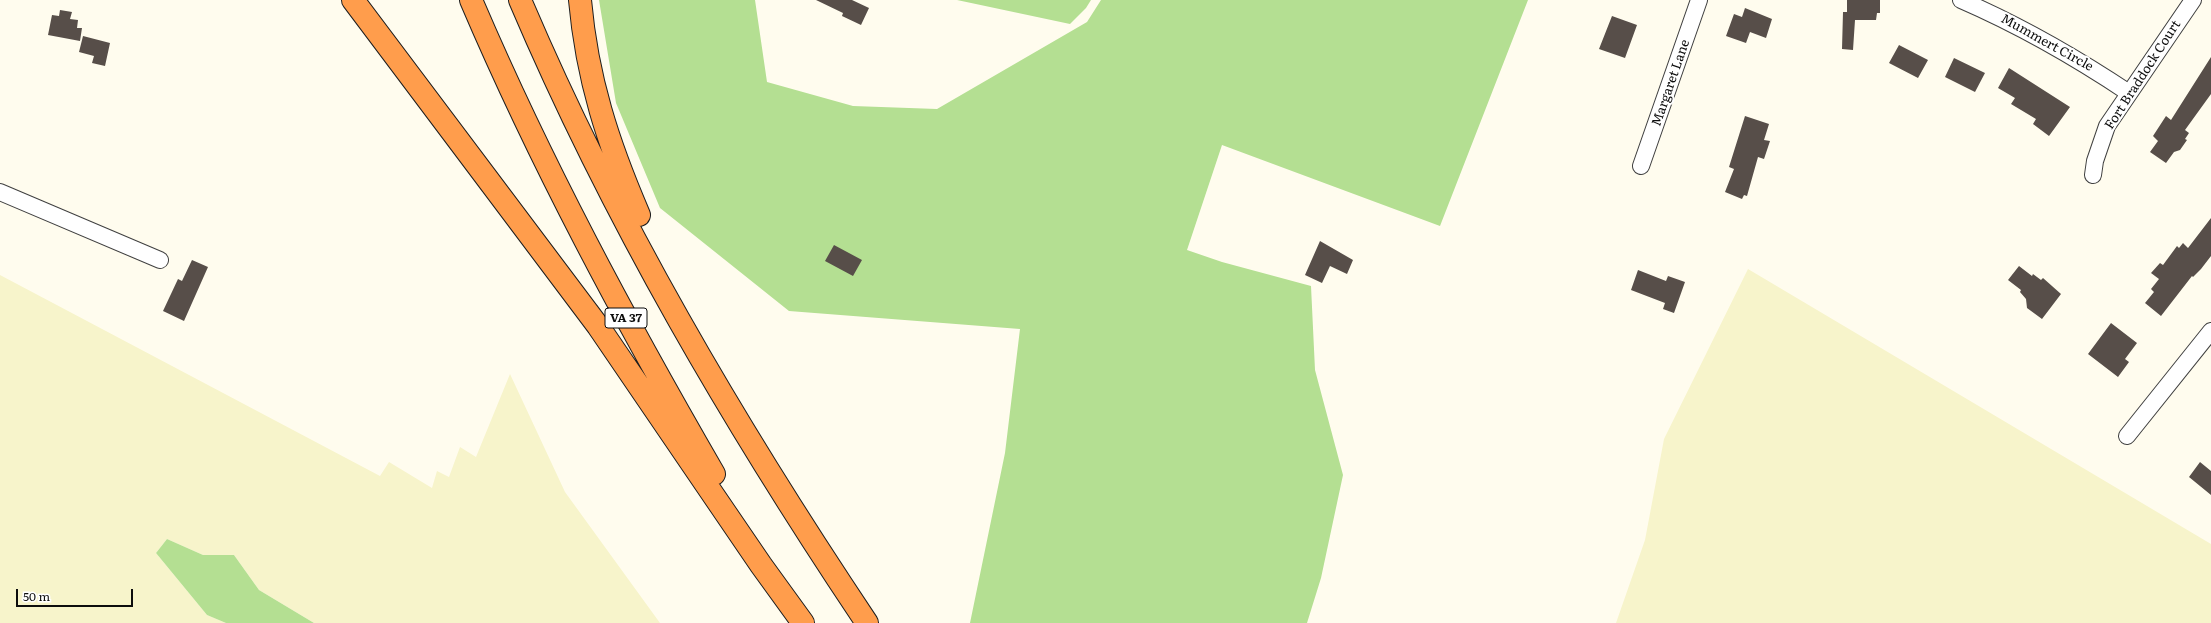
<!DOCTYPE html>
<style>
body{margin:0}
#map{position:relative;width:2211px;height:623px;overflow:hidden;background:#fffcee;font-family:Literata,serif}
canvas{display:block}
.scale{position:absolute;left:16px;top:589px;width:117px;height:18px;box-sizing:border-box;border:2px solid #0d0d0d;border-top:0;padding-left:5px;font-size:12px;line-height:14px;white-space:nowrap;color:#0d0d0d;-webkit-text-stroke:3px #fff;paint-order:stroke}
</style>
<div id="map">
<canvas width="2211" height="623"></canvas>
<div class="scale">50 m</div>
</div>
<script>
const context = document.querySelector('canvas').getContext('2d');
context.lineJoin = 'round';
function paint(path, color) {
  context.fillStyle = color;
  context.fill(path, 'evenodd');
}
function stroke(path, color, width, dash) {
  context.strokeStyle = color;
  context.lineWidth = width;
  context.lineCap = dash ? 'butt' : 'round';
  context.setLineDash(dash || []);
  context.stroke(path);
}
function write(font, color, halo, rows, align = 'center') {
  context.font = font + ' Literata,serif';
  context.lineWidth = 4;
  context.setLineDash([]);
  context.textBaseline = 'middle';
  context.strokeStyle = halo;
  context.fillStyle = color;
  for (const [text, x, y, turn = 0] of rows) {
    context.save();
    context.translate(x, y);
    context.rotate((+turn || 0) * Math.PI / 180);
    context.textAlign = isNaN(turn) ? turn : align;
    if (halo) context.strokeText(text, 0, 0);
    context.fillText(text, 0, 0);
    context.restore();
  }
}
const farmland = new Path2D(`
 M1748 269 2211 544V623H1616L1645 540 1664 439Z
 M0 275 380 476 389 462 432 488 437 471 449 477 460 447 476 457 510 374 565 492 660 623H314L259 590 234 555H203L167 539 156 553 207 615 226 623H0Z`);
const forest = new Path2D(`
 M599 0H755L767 82 853 106 937 109 1087 22 1101 0H1528L1440 226 1222 145 1187 250 1222 262 1311 286 1315 370 1343 475 1321 578 1307 623H970L1005 453 1020 329 789 311 660 208 616 103Z
 M957 0H1091L1086 8 1070 24Z
 M167 539 203 555H234L259 590 314 623H226L207 615 156 553Z`);
const building = new Path2D(`
 M816 0H852L869 8 861 25 842 16 843 13Z
 M1847 0H1880V13H1877L1876 20H1855L1853 50 1842 49 1843 12H1847Z
 M1745 8 1772 19 1766 38 1750 32 1746 43 1726 36 1734 14 1742 17Z
 M60 10 72 12 70 19 78 20 77 28H82L80 41 48 35 52 15 59 16Z
 M1612 16 1637 25 1625 58 1599 49Z
 M83 36 110 43 105 66 92 63 94 56 79 52Z
 M1899 45 1928 60 1918 78 1889 63Z
 M2211 57V94L2185 130 2189 133 2185 139 2187 140 2180 150 2174 152 2166 163 2150 152 2158 141 2153 136 2166 116 2171 120Z
 M1954 58 1985 73 1975 92 1945 77Z
 M2009 68 2070 107 2049 136 2033 124 2036 119 2011 104 2015 98 1998 88Z
 M1745 116 1769 124 1764 140 1770 141 1764 159 1758 157 1747 196 1744 195 1742 199 1725 192 1734 169 1729 167Z
 M2211 218V256L2201 269 2193 277 2192 276 2161 316 2145 303 2154 292 2151 289 2159 279 2151 273 2160 263 2163 265 2177 246 2179 248 2183 243 2188 248Z
 M1320 241 1353 260 1347 274 1330 266 1322 283 1305 275Z
 M834 245 862 260 853 276 825 261Z
 M192 260 208 267 184 321 163 311 178 279 182 281Z
 M2019 266 2032 276 2033 274 2041 280 2043 278 2061 294 2042 319 2027 308 2026 299 2020 292 2021 290 2008 280Z
 M1638 270 1666 281 1668 276 1685 282 1674 313 1663 309 1665 303 1631 290Z
 M2111 323 2137 343 2125 359 2129 362 2118 377 2088 354Z
 M2200 462 2211 471V495L2189 477Z`);
const minor = new Path2D(`
 M1961 0C2021 26 2075 57 2129 93
 M1641 166 1699 0
 M2093 175 2095 161 2107 126 2193 0
 M0 192 160 260
 M2127 436 2211 331`);
const highway = new Path2D(`
 M353 0 598 326 761 565 803 623
 M471 0C541 164 625 320 714 474
 M520 0C613 219 735 426 867 623
 M580 0C587 79 608 143 639 215`);
const shields = [
 [626,318,42]
];
const shieldNames = [
 ["VA 37",626,318]
];
const streetNames = [
 ["Mummert Circle",2047,43,29],
 ["Fort Braddock Court",2143,75,-57],
 ["Margaret Lane",1671,83,-71]
];
paint(farmland, '#f7f4cb');
paint(forest, '#b4df92');
paint(building, '#574e49');
stroke(minor, '#404040', 18);
stroke(highway, '#1e1e1e', 24);
stroke(minor, '#fff', 16);
stroke(highway, '#ff9d4c', 22);
for (const [x, y, w] of shields) {
  const box = new Path2D();
  box.roundRect(x - w / 2, y - 10, w, 20, 3);
  context.fillStyle = '#fff';
  context.fill(box);
  stroke(box, '#0d0d0d', 1);
}
write('bold 12px', '#0d0d0d', null, shieldNames);
write('13px', '#0d0d0d', '#fff', streetNames);
</script>
